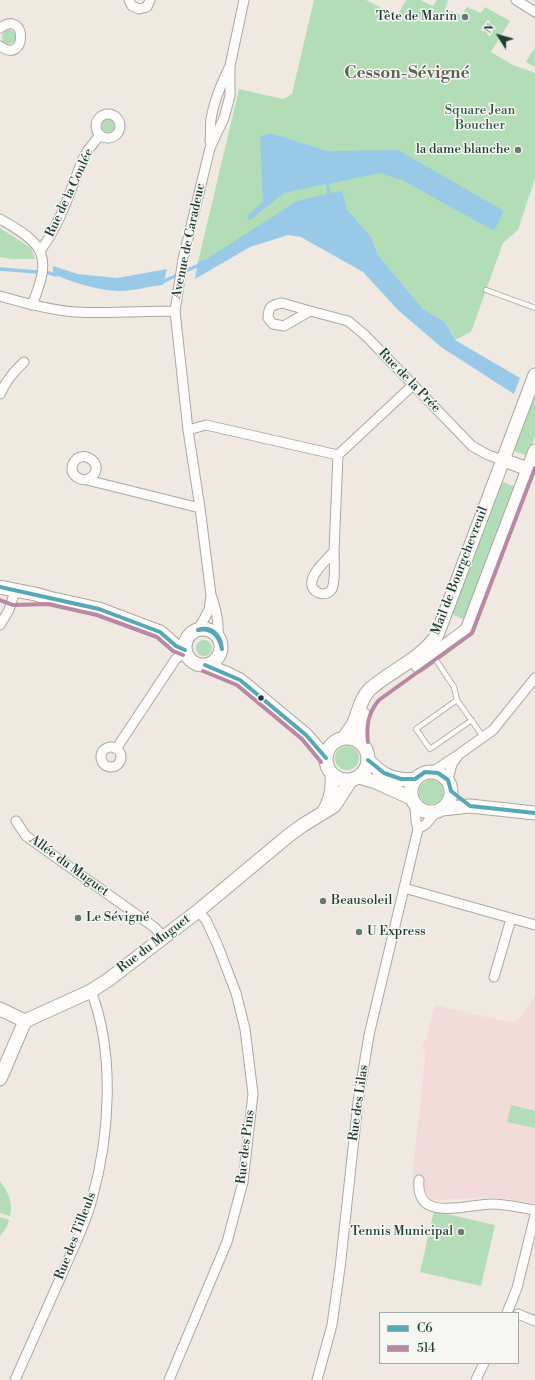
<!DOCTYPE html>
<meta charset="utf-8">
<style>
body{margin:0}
#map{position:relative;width:535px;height:1380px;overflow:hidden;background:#efe9e1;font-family:"Libre Bodoni",serif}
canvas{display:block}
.legend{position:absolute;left:379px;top:1312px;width:140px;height:52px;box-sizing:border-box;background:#f6f6f2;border:1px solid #a0aca6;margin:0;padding:5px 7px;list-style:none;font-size:12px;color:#1f3d34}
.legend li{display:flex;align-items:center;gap:8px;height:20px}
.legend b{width:20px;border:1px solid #a0aca6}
.north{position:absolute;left:479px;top:16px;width:40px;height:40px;-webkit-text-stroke:3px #f6f6f2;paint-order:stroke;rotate:307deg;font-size:11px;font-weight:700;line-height:16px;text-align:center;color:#1f3d34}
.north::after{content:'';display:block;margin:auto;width:14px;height:18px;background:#1f3d34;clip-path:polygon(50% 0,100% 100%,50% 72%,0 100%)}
</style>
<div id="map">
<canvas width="535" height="1380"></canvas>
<ul class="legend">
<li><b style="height:5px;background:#54a8b8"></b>C6</li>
<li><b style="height:5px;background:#ba88a4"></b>514</li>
</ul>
<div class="north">N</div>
</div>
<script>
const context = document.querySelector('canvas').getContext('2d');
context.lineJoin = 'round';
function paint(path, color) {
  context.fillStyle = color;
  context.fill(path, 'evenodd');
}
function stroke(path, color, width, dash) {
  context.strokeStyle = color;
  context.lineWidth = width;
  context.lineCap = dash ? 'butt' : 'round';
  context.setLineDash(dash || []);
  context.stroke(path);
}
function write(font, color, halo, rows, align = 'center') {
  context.font = font + ' "Libre Bodoni",serif';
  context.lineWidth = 3;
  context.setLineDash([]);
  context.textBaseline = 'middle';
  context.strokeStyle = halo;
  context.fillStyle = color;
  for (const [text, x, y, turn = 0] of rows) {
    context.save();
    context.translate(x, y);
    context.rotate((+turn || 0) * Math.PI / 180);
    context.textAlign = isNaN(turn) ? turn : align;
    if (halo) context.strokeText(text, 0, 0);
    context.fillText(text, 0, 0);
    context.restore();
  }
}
const built = new Path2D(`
 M535 995V1204L508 1199 488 1197 440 1200 432 1199 426 1193 423 1186 424 1181 412 1178 426 1051 422 1047 423 1042 426 1040 435 1005 512 1023 517 1021Z`);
const green = new Path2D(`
 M314 0H366L397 16 406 0H420L433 6 437 0H448L445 9 461 15 467 7 481 13 485 7 510 21 491 52 513 65 535 73V178L518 230 503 243 471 332 455 340 445 322 423 309 378 255 371 237 347 209 198 262 239 89 283 99 292 94Z
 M2 37a7 7 0 1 1 14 0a7 7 0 1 1-14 0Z
 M535 47V67L526 62Z
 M101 125a7 7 0 1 1 14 0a7 7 0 1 1-14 0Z
 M0 228 31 248 35 259H12L0 257Z
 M533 395 535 396V436L528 456 514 451Z
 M500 481 516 487 466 620 451 614Z
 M196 648a8 8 0 1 1 16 0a8 8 0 1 1-16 0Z
 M335 758a12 12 0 1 1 24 0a12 12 0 1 1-24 0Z
 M419 792a12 12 0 1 1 24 0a12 12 0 1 1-24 0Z
 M511 1105 535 1111V1128L507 1122Z
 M0 1181C7 1190 14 1204 10 1216L0 1213Z
 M434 1211 495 1225 481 1286 420 1272Z
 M0 1217 9 1220V1221L6 1228 0 1236Z`);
const water = new Path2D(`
 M270 133 327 151 398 150 504 211 494 231 402 180 379 173 329 184 331 193 342 191 347 209 371 237 378 255 423 309 445 322 455 340 520 378 514 394 441 347 398 310 363 272 301 237 288 235 250 247 195 279 198 262 208 258 297 201 327 194 326 184 284 193 249 221 247 216 263 202 260 137Z
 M53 266 78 274 117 278 167 269 163 285C150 286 129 292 117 291 95 290 73 282 53 274Z`);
const stream = new Path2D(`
 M0 269 49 273 56 275
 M160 283 201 264`);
const lane = new Path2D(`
 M486 290 535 308
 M434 657 454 687 457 700 484 738
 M457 700 416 729 430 749 472 720`);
const street = new Path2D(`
 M129 0 132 6 139 9 147 7 150 0
 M516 0 535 12
 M0 28C28 8 27 66 0 46
 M96 126a12 12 0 1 1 24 0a12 12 0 1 1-24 0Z
 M210 141C211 134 210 126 211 119 214 100 221 84 229 68
 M0 219C12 226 27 234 36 245 50 262 39 287 32 305
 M40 251C61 223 70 191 83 159L88 150 100 135
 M0 296C24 303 49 310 75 312 108 314 142 311 175 311
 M282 303 310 311 284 326 273 324 268 318C268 307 271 305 282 303Z
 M310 311 348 321 365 335 472 446 488 455 503 460
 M0 394C6 381 13 372 24 362
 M188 430 206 425 338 455 413 385
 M87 480C111 467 81 445 73 464 69 474 78 480 87 480L200 508
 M334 551C334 560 336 581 332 589 326 599 309 592 312 581 314 570 327 560 334 551Z
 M334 551 338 455
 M0 625 9 610 15 591
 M198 630 209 610 211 596
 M218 636C219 622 216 608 211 595L200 508 188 430 175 311 183 259 210 148 224 118 230 96V66L244 0
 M101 757a10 10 0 1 1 20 0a10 10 0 1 1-20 0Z
 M116 749 175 660 178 657 186 653
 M432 772 458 755 493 730 535 678
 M448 780 452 764 457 757
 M16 821 26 836 154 927 164 937
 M418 829 426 824 436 812
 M404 888 535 925
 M494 977 511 919
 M419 1180C415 1224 467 1204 492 1204 506 1204 521 1208 535 1210
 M507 1313 517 1288 535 1215
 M518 1314 535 1321
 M15 1380C31 1344 47 1308 63 1272 73 1248 86 1224 92 1199 110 1135 115 1053 91 991
 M169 1380 227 1242 243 1182 253 1094 245 1029 236 993 218 946 206 920 198 911
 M317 1380 332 1325 340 1268 358 1102 369 1035 418 829 416 821 415 806
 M476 1380 484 1363`);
const secondary = new Path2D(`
 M503 460 528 469
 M0 587 35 594 49 598 99 609 160 632 176 646 185 650
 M185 647a18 18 0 1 1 36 0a18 18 0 1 1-36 0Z
 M205 665 226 673 240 680 306 735 326 758
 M418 666 467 630 535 451
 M326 759a21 21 0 1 1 42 0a21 21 0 1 1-42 0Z
 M344 738C347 733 350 729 353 725 359 712 360 699 370 689 392 670 421 659 437 635L535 375
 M362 743 360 727 363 714
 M368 760C382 775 395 782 415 779
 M411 792a20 20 0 1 1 40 0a20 20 0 1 1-40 0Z
 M359 777 376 782 411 798
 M442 809 470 806 535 813
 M324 811C331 800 333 787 332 774
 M0 1009 25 1021
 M0 1079 25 1021 91 991 108 980 198 911 288 836 303 825 334 806 351 780`);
const bus1 = new Path2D(`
 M0 587 99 609 160 632 176 646 185 650
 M198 630C212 625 221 636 222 649
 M198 630C212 627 219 636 222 649
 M205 665 240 680 306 735 326 758
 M368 760 384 773 401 779H415L425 772 438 773 448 780 451 791 470 806 535 813`);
const bus2 = new Path2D(`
 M0 600 13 605 48 604 97 615 157 637 173 651 183 655
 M203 671 237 685 302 739 321 762
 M368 742C366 726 368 713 379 700L472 633 535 468`);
const markers = [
 [465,17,4,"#687971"],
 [518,150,4,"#687971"],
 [261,698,3.5,"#1f3d34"],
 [323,901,4,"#687971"],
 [78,918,4,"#687971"],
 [359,932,4,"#687971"],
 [461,1232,4,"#687971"]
];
const poiNames = [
 ["Tête de Marin",457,17],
 ["la dame blanche",510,150],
 ["Beausoleil",331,901,"left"],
 ["Le Sévigné",86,918,"left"],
 ["U Express",367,932,"left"],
 ["Tennis Municipal",453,1232]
];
const parkNames = [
 ["Square Jean",480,111],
 ["Boucher",480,126]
];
const streetNames = [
 ["Rue de la Coulée",70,193,-65],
 ["Avenue de Caradeuc",189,241,-78],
 ["Rue de la Prée",409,381,46],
 ["Mail de Bourgchevreuil",460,571,-69],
 ["Allée du Muguet",69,866,36],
 ["Rue du Muguet",154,944,-37],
 ["Rue des Lilas",359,1103,-82],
 ["Rue des Pins",246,1147,-83],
 ["Rue des Tilleuls",76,1236,-69]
];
const districtNames = [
 ["Cesson-Sévigné",407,74]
];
paint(built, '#f3dbda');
paint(green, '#b3ddb7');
paint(water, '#98cae8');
stroke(stream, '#98cae8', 3.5);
stroke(lane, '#a9a9a3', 6);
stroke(street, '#a9a9a3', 11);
stroke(secondary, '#a9a9a3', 15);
stroke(lane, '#fdfcfa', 4.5);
stroke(street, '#fdfcfa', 9);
stroke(secondary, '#fdfcfa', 13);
stroke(bus1, '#54a8b8', 4);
stroke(bus2, '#ba88a4', 4);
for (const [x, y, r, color] of markers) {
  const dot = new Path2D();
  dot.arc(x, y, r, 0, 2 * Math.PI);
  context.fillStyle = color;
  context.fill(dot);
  stroke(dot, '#f6f6f2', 1.5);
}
write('13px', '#1f3d34', '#f6f6f2', poiNames, 'right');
write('13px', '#335b47', '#f6f6f2', parkNames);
write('13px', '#1f3d34', '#f6f6f2', streetNames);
write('bold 17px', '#626156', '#f6f6f2', districtNames);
</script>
